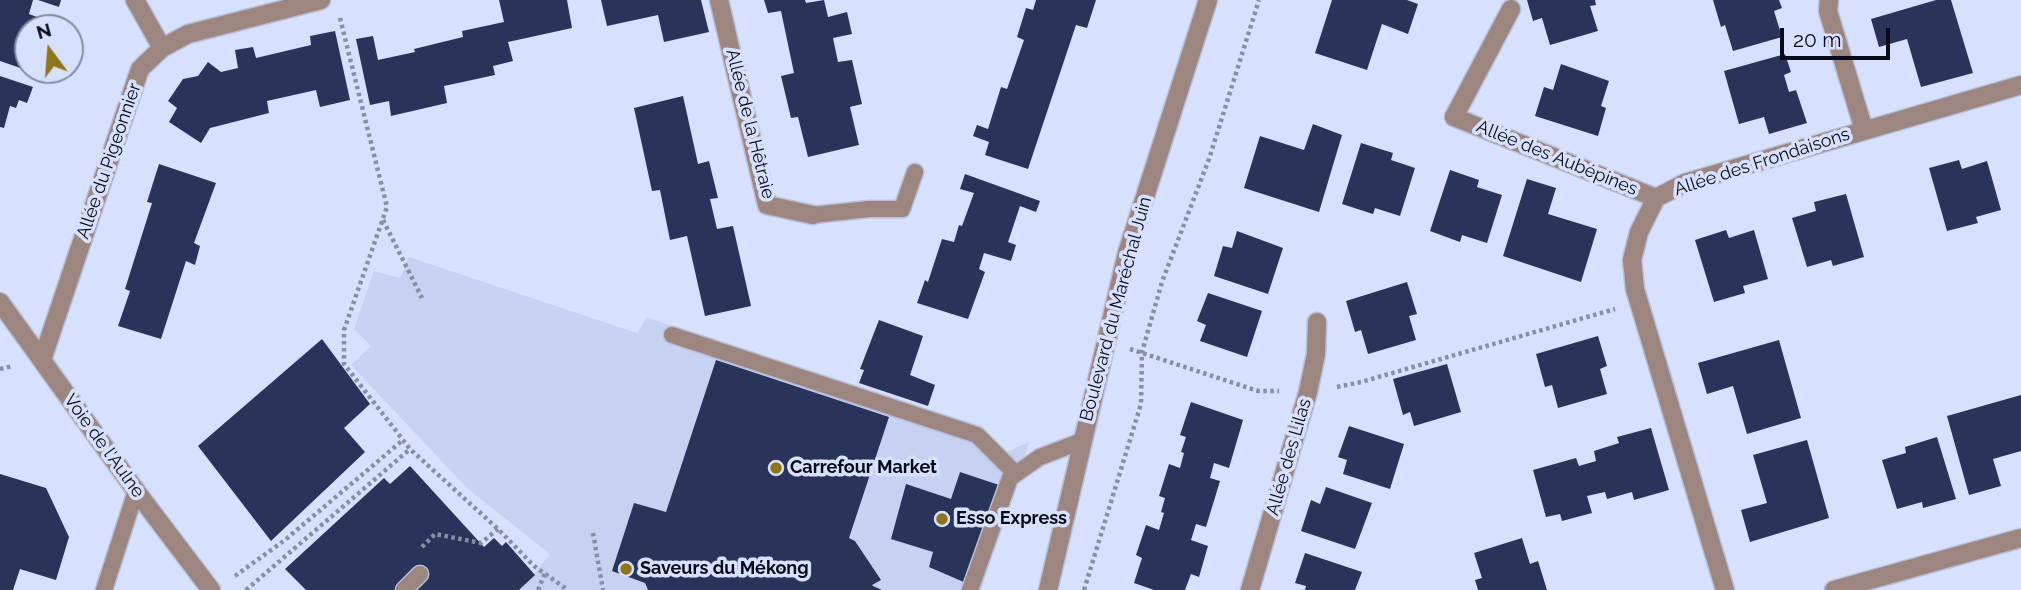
<!DOCTYPE html>
<meta charset="utf-8">
<style>
body{margin:0}
#map{position:relative;width:2021px;height:590px;overflow:hidden;background:#d7e0fd;font-family:Raleway,sans-serif}
canvas{display:block}
.north{position:absolute;left:14px;top:14px;width:70px;height:70px;box-sizing:border-box;background:#d7e0fd;border:2px solid #848aa2;border-radius:50%;rotate:344deg;font-size:19px;font-weight:700;line-height:28px;text-align:center;color:#070a1a}
.north::after{content:'';display:block;margin:auto;width:24px;height:32px;background:#8f751a;clip-path:polygon(50% 0,100% 100%,50% 72%,0 100%)}
.scale{position:absolute;left:1780px;top:28px;width:110px;height:32px;box-sizing:border-box;border:4px solid #070a1a;border-top:0;padding-left:9px;font-size:21px;line-height:24px;white-space:nowrap;color:#070a1a;-webkit-text-stroke:5px #d7e0fd;paint-order:stroke}
</style>
<div id="map">
<canvas width="2021" height="590"></canvas>
<div class="north">N</div>
<div class="scale">20 m</div>
</div>
<script>
const context = document.querySelector('canvas').getContext('2d');
context.lineJoin = 'round';
function paint(path, color) {
  context.fillStyle = color;
  context.fill(path, 'evenodd');
}
function stroke(path, color, width, dash) {
  context.strokeStyle = color;
  context.lineWidth = width;
  context.lineCap = dash ? 'butt' : 'round';
  context.setLineDash(dash || []);
  context.stroke(path);
}
function write(font, color, halo, rows, align = 'center') {
  context.font = font + ' Raleway,sans-serif';
  context.lineWidth = 7;
  context.setLineDash([]);
  context.textBaseline = 'middle';
  context.strokeStyle = halo;
  context.fillStyle = color;
  for (const [text, x, y, turn = 0] of rows) {
    context.save();
    context.translate(x, y);
    context.rotate((+turn || 0) * Math.PI / 180);
    context.textAlign = isNaN(turn) ? turn : align;
    if (halo) context.strokeText(text, 0, 0);
    context.fillText(text, 0, 0);
    context.restore();
  }
}
const built = new Path2D(`
 M409 257 637 333 647 317 713 341 975 425 1004 453 1029 442 981 590H521L550 554 468 489 351 365 371 346 354 329 374 271 400 278Z`);
const building = new Path2D(`
 M0 0H33L29 14 37 17 34 28H28V64L26 70 0 61Z
 M38 0H61L59 7Z
 M499 0H567L572 28 508 42 513 61 493 66 495 75 444 86 447 103 391 116 389 101 370 105 356 39 373 36 378 60 415 52 414 49 463 37 462 31 504 22Z
 M601 0H701L709 32 664 42 658 15 607 26Z
 M764 0H805L806 3 824 0 828 17 847 12 852 34 833 38 838 62 852 60 862 104 850 107 859 145 808 157 798 117 791 118 781 76 794 73 781 11 768 13Z
 M1036 0H1096L1087 28 1076 25 1028 169 985 155 989 142 973 136 977 125 988 129 1001 87 1007 89 1024 40 1017 37 1026 8 1033 10Z
 M1332 0H1407L1418 4 1408 34 1382 24 1367 70 1315 53Z
 M1527 0H1595L1596 5 1590 6 1598 31 1550 45 1542 18 1533 21Z
 M1713 0H1779L1782 8 1774 11 1782 37 1733 51 1725 25 1721 27Z
 M1936 0H1951L1973 73 1921 87 1907 39 1879 47 1871 19Z
 M335 31 350 100 320 107 316 90 267 101 269 113 210 128 201 143 169 122 177 108 168 101 183 79 198 76 208 62 221 72 238 68 235 50 253 47 256 58 311 45 310 36Z
 M1785 54 1791 72 1784 75 1789 92 1796 90 1807 123 1769 134 1764 117 1739 124 1724 71Z
 M1561 64 1609 81 1601 106 1606 108 1598 136 1535 116 1544 87 1553 90Z
 M0 76 33 87 27 103 19 100 16 108 10 106 4 128 0 127Z
 M683 96 698 164 709 161 718 198 710 199 717 229 733 226 751 306 705 316 687 236 670 240 660 190 652 191 634 108Z
 M1313 124 1342 135 1319 212 1244 188 1260 136 1304 150Z
 M1361 143 1393 153 1391 160 1415 168 1400 216 1375 208 1373 214 1342 204Z
 M1959 160 1962 169 1987 161 2001 210 1976 217 1978 223 1947 231 1929 168Z
 M159 164 216 183 194 243 200 246 195 265 186 261 161 339 118 326 130 291 125 289 152 203 147 202Z
 M1450 170 1479 180 1477 187 1502 195 1487 243 1462 235 1460 242 1430 231Z
 M965 174 1040 201 1036 212 1020 206 1008 242 1016 245 1011 261 984 253 979 269 985 272 968 319 917 303 925 280 928 282 942 239 954 242 959 225 962 226 974 193 960 189Z
 M1527 179 1556 188 1548 214 1597 229 1581 282 1503 256Z
 M1846 194 1864 257 1833 266 1831 260 1807 267 1792 218 1816 211 1814 202Z
 M1726 230 1729 238 1754 230 1768 279 1743 286 1745 293 1714 302 1695 240Z
 M1237 231 1283 248 1268 294 1214 276 1223 246 1232 248Z
 M1407 282 1417 314 1409 316 1416 340 1368 354 1361 330 1355 332 1346 301Z
 M1208 293 1262 311 1247 357 1200 341 1206 325 1197 321Z
 M879 320 923 336 910 375 935 385 928 406 859 383 864 370 860 369Z
 M1598 336 1607 366 1600 369 1607 394 1558 408 1552 385 1545 387 1536 354Z
 M322 339 370 404 344 428 365 452 271 541 198 446Z
 M1779 340 1801 418 1747 434 1733 386 1707 394 1698 363Z
 M716 360 889 417 849 538 855 541 881 580 872 585 873 586 882 590H648L645 583 612 571 634 503 666 512Z
 M1447 364 1461 412 1414 426 1410 412 1403 415 1393 379Z
 M2021 395V451L1993 459 2001 486 1969 495 1947 416Z
 M1191 402 1243 420 1229 468 1214 463 1210 478 1220 481 1206 527 1196 524 1191 540 1208 546 1199 577 1191 574 1185 590H1154L1134 583 1142 558 1136 555 1146 525 1159 530 1164 513 1161 512 1165 498 1159 496 1169 464 1180 468 1184 453 1181 452 1186 437 1180 435Z
 M1349 426 1404 444 1390 489 1343 474 1347 460 1338 457Z
 M1651 428 1669 490 1634 500 1632 492 1607 499 1605 492 1587 496 1592 513 1562 521 1560 514 1546 517 1533 470 1576 458 1579 466 1596 461 1594 451 1619 443 1617 437Z
 M1937 437 1956 499 1923 508 1922 502 1897 509 1882 460 1906 453 1905 447Z
 M1807 440 1829 518 1750 542 1741 510 1767 503 1753 455Z
 M410 466 484 547 494 538 502 546 506 542 535 575 519 590H306L285 569 384 478 390 484Z
 M960 472 999 485 966 583 929 567 933 552 891 539 906 484 951 499Z
 M0 474 46 488 69 537 56 580 20 569 13 590H0Z
 M1326 487 1372 503 1355 549 1301 531 1311 500 1320 504Z
 M1522 538 1530 564 1538 561 1547 590H1478L1475 580 1482 578 1474 553Z
 M1305 553 1362 572 1355 590H1305L1306 586 1295 583Z`);
const path = new Path2D(`
 M340 18 387 207 344 330V364L410 449 498 529 534 566 568 590
 M383 220 422 298
 M1130 349 1258 391H1279
 M0 369 13 366
 M1337 387 1361 382 1615 309
 M593 533 603 590
 M422 547 435 534 481 543 498 529
 M235 576 285 540 403 440
 M246 590 410 449
 M538 590 545 573
 M1084 590 1141 404 1142 352 1162 282 1209 159 1259 0`);
const service = new Path2D(`
 M813 215 869 209H902L915 172
 M672 335 977 435 1016 474
 M104 590 136 491
 M404 590 420 574
 M970 590 1010 478 1040 457 1082 441`);
const minor = new Path2D(`
 M135 0 162 48
 M719 0 767 205 813 215
 M1829 0 1828 11 1864 130
 M1511 9 1454 117 1656 198
 M0 302 136 491 211 590
 M42 360 140 69 162 48 188 34 321 0
 M1250 590 1308 392 1316 354 1317 322
 M1725 590 1635 289 1632 260 1639 232 1656 198 1685 183 2021 85
 M1834 590 2021 538`);
const tertiary = new Path2D(`
 M1048 590 1127 253 1208 0`);
const markers = [
 [776,468,7,"#8f751a"],
 [942,519,7,"#8f751a"],
 [626,569,7,"#8f751a"]
];
const streetNames = [
 ["Allée de la Hêtraie",750,124,76],
 ["Allée des Aubépines",1557,158,22],
 ["Allée du Pigeonnier",109,161,-71],
 ["Allée des Frondaisons",1762,162,-18],
 ["Boulevard du Maréchal Juin",1116,309,-75],
 ["Voie de l'Aulne",104,446,54],
 ["Allée des Lilas",1289,457,-74]
];
const poiNames = [
 ["Carrefour Market",790,468],
 ["Esso Express",956,519],
 ["Saveurs du Mékong",640,569]
];
paint(built, '#c7d1f1');
paint(building, '#2a345a');
stroke(service, '#b6bed9', 19);
stroke(minor, '#b6bed9', 21);
stroke(tertiary, '#b6bed9', 21);
stroke(path, '#888ea6', 4.5, [3.5, 3.5]);
stroke(service, '#9d8580', 16);
stroke(minor, '#9d8580', 18);
stroke(tertiary, '#9d8580', 18);
for (const [x, y, r, color] of markers) {
  const dot = new Path2D();
  dot.arc(x, y, r, 0, 2 * Math.PI);
  context.fillStyle = color;
  context.fill(dot);
  stroke(dot, '#d7e0fd', 2.5);
}
write('18px', '#070a1a', '#d7e0fd', streetNames);
write('bold 18px', '#070a1a', '#d7e0fd', poiNames, 'left');
</script>
